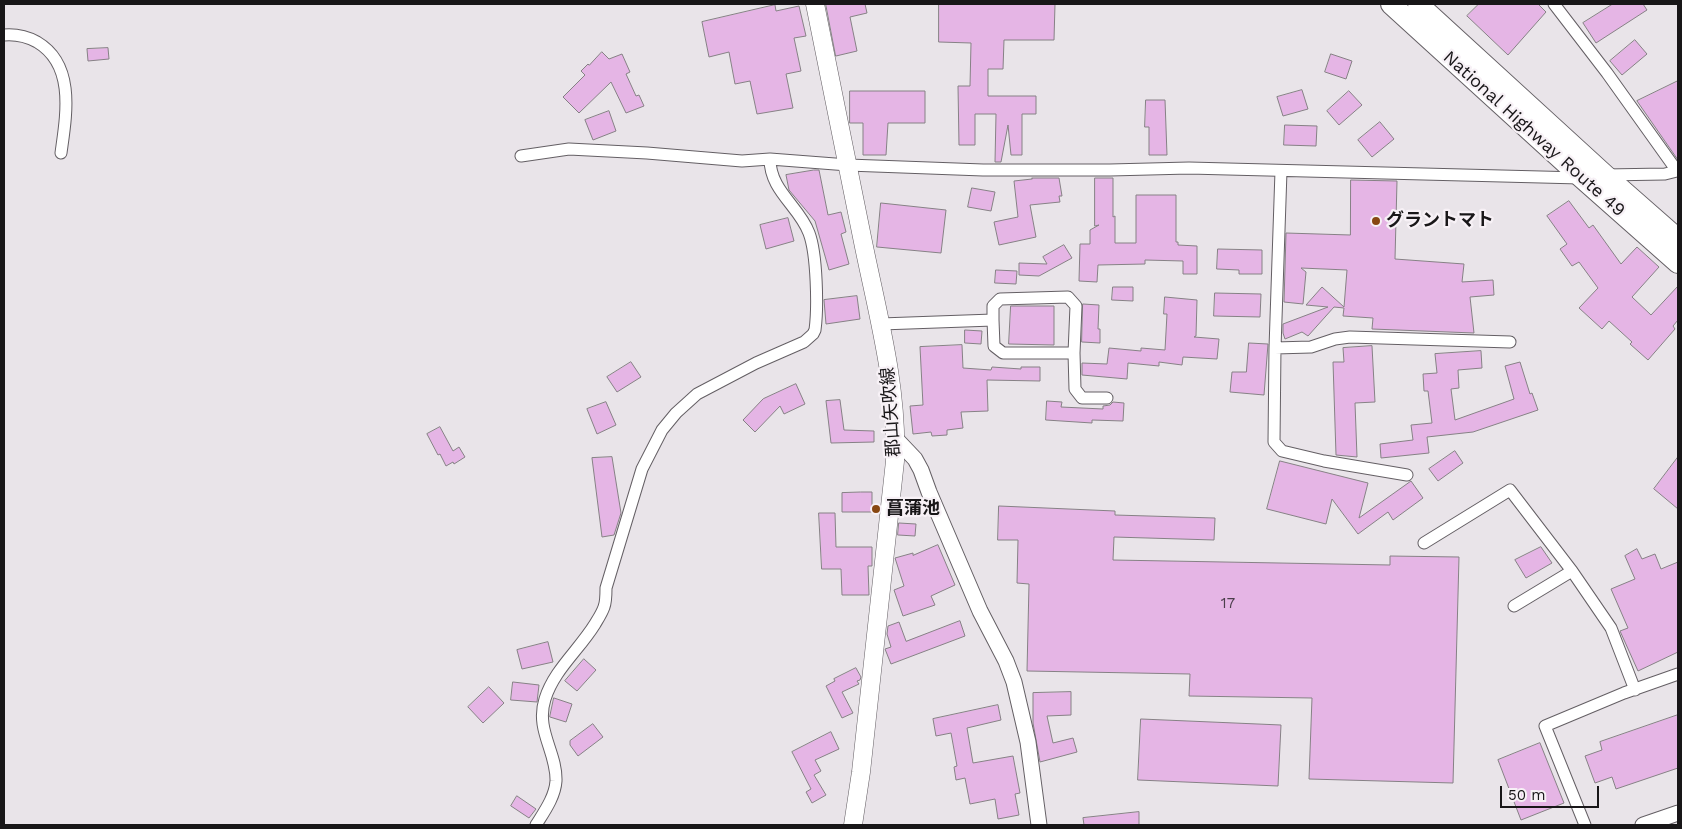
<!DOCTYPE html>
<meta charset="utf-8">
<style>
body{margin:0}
#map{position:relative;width:1682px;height:829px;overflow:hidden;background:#e9e4e9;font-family:"Work Sans",sans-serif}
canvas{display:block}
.frame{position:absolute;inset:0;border:5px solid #181618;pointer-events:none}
.scale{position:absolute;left:1500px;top:786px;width:99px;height:22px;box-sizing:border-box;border:2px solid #181618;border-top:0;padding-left:6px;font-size:15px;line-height:18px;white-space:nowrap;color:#181618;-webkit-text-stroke:4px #f7f1f6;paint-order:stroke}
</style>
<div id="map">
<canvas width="1682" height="829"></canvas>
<div class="frame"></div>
<div class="scale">50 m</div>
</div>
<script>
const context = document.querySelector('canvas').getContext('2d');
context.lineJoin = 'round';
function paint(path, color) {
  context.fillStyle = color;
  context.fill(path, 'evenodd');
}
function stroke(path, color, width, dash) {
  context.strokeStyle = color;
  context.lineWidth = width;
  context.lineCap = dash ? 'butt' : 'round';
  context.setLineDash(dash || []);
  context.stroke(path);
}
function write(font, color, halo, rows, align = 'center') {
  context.font = font + ' "Work Sans","Noto Sans JP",sans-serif';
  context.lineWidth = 4.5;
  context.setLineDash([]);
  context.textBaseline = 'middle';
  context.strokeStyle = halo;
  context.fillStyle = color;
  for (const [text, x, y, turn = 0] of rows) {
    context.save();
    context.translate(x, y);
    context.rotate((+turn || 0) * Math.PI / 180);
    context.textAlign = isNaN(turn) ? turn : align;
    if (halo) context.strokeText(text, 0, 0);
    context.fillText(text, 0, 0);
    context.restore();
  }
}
const building = new Path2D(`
 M826 4H865L867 13 850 17 857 51 836 56Z
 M939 4H1055L1054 40H1004L1003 69H988V96H1036V114H1022V155H1011L1008 125 1001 162H995L996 114H975V145H959L958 86H970L971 43 939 42Z
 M1479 4H1538L1546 12 1508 55 1467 16Z
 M1613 4H1643L1647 10 1596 43 1583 23Z
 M775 5 776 11 799 6 806 36 794 38 801 71 786 74 793 108 757 114 750 81 735 84 729 52 709 57 702 22Z
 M1635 40 1647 54 1622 75 1610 61Z
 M108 48 109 59 88 61 87 49Z
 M602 52 609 59 622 54 630 72 626 74 636 96 639 95 644 106 626 113 611 82 579 113 563 97 585 75 581 71 588 64 589 65Z
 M1331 54 1352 61 1346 79 1325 72Z
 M1678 81V160L1637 101Z
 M1302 90 1308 109 1283 116 1277 97Z
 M850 91H925V123H888L886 155H863V123H850Z
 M1349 91 1362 105 1339 125 1327 111Z
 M1146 100H1165L1167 155H1149V127H1145Z
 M609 111 616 131 593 140 585 120Z
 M1380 122 1394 139 1372 157 1358 140Z
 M1285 125 1317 126 1316 146 1284 145Z
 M814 170H819L828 215 841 212 846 232 841 234 849 264 829 270 815 221 789 190 786 175Z
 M1032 178H1059L1062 196H1059L1060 202 1030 205 1036 237 999 245 994 222 1018 217 1014 181 1032 179Z
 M1095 178H1113V217L1115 216V243H1136V195H1176V242H1178V245L1197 246V274H1183V261L1145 260V264L1098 265 1097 282 1079 281 1080 244H1090V230L1099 225 1095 226Z
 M1351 180 1397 181 1395 259 1464 264 1462 282 1493 280 1494 295 1470 297 1474 333 1372 329 1373 318 1343 316 1344 308 1334 307 1308 336 1302 332 1285 339 1283 333V324L1328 307 1306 305 1322 287 1344 307 1347 270 1301 268 1306 272 1303 304 1284 302 1286 233 1350 235Z
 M972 188 995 192 991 211 968 207Z
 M1569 201 1589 228 1593 225 1621 264 1637 247 1659 267 1632 297 1651 315 1678 286V320L1673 326 1675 329 1648 360 1630 344 1632 342 1609 321 1602 329 1579 308 1598 288 1579 262 1572 266 1560 249 1567 244 1547 216Z
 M881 203 946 210 941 253 877 247Z
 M788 218 794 241 766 249 760 225Z
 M1064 245 1072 258 1039 276 1019 275V263L1047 264 1043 257Z
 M1218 249 1262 250V274H1239V270L1217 269Z
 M996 270 1017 271 1016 284 995 283Z
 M1113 287H1133V301L1112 300Z
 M1215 293 1261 294 1260 317 1214 316Z
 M857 296 860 319 826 324 824 300Z
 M1165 297 1197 300 1196 336 1194 337 1219 339 1217 359 1183 357 1182 365 1159 362V366L1128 363 1127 379 1082 375V363L1107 364 1109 348 1141 351V348L1165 350 1167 314H1164Z
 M1083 304 1099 305 1098 329H1100V343L1082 342Z
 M1011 306H1054V345L1009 344Z
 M965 330 982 331 981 344 965 343Z
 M1249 343 1268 344 1264 395 1230 392 1232 372H1246Z
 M962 345 963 368 991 370 992 367 1021 369V367H1040V381L987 380 988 411 961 412 963 428 947 430V435L932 436 931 432 913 434 910 406 923 405 920 347Z
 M1372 346 1375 402 1355 403 1357 457 1336 455 1333 362H1344L1343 348Z
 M1481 351 1482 368 1458 370 1459 388 1451 389 1455 420 1514 399 1505 366 1520 362 1530 394 1532 393 1538 410 1473 432 1427 437 1429 453 1381 458 1380 444 1413 440 1411 425 1432 423 1428 391H1424L1423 374 1437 373 1435 354Z
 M631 362 641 377 617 392 607 377Z
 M796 384 805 404 784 414 780 406 755 432 743 420 763 399Z
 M840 400 844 430 874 431V442L831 443 826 401Z
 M1047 401 1062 402 1061 407 1103 409V406L1110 405 1113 402 1124 403 1123 421 1092 420V423L1046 420Z
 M606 402 616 425 597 434 587 409Z
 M440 427 453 451 459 447 465 457 454 464 453 462 446 466 440 454 438 455 427 434Z
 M1455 451 1463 463 1438 481 1429 469Z
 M612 457 621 513 614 535 602 537 592 458Z
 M1678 457V509L1654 489Z
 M1280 461 1368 483 1359 518 1411 481 1423 498 1393 520 1388 512 1358 534 1332 499 1326 524 1267 509Z
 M861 492H872V512H842V493Z
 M999 506 1115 511V515L1215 518 1214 540 1114 537 1113 560 1390 565V556L1459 557 1453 783 1309 779 1312 698 1189 696 1190 674 1027 671 1029 584 1017 583 1018 540H998Z
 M819 513H835L836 547H872V566H868L869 595H842L841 569H822Z
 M899 523 916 524 915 536 898 535Z
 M938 545 955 585 931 596 935 605 903 616 894 590 904 586 895 558 913 553V555Z
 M1541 547 1552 563 1526 578 1515 560Z
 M1637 549 1642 559 1655 554 1661 569 1678 562V652L1638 671 1620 631 1628 628 1611 589 1635 579 1625 556Z
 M960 621 965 636 891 664 885 649 891 647 887 634 888 626 899 622 906 641Z
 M548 642 553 662 522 669 517 650Z
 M584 659 596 670 577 691 565 681Z
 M856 668 861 677 860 680 857 681 859 684 842 692 853 713 842 718 826 686 835 681 834 679Z
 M513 682 539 685 537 702 511 700Z
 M489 687 504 703 483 723 468 707Z
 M1071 692V715L1047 716 1053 743 1073 738 1077 752 1040 762 1033 723V693Z
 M554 698 572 704 566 722 550 717Z
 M998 705 1001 720 967 728 973 763 1013 756 1020 793 1015 794 1019 815 998 819 995 799 970 804 965 778 956 780 954 767 957 766 951 733 936 736 933 719Z
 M1678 715V768L1616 789 1612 777 1595 783 1585 756 1602 750 1600 742Z
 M1141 719 1281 725 1278 786 1138 780Z
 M593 724 603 737 578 756 570 745V741Z
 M831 732 839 749 815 760 821 771 814 775 826 795 812 803 806 792 811 789 792 752Z
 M1540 743 1564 803 1521 820 1498 760Z
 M517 796 536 809 529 818 511 806Z
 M1139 812V825H1084L1083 818Z`);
const street = new Path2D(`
 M1554 4 1607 73 1677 171 1665 174 1605 175
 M4 35C16 34 26 36 37 42 76 65 66 116 61 153
 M521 156 569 149 647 153 742 161 770 159 848 165 983 170H1110L1189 168 1580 178
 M1281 171 1275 348 1274 442 1282 451 1324 461 1407 475
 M993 320V306L1000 299 1068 297 1076 306 1074 353 1075 389 1082 398H1107
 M881 324 993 320 994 346 1003 353H1074
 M1275 348 1311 347 1335 339 1350 337 1510 342
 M1424 543 1510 490 1572 571 1611 628 1635 690
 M1514 606 1572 571
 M536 825C544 812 555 797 556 781 557 752 535 730 545 699 554 670 579 650 595 624 598 619 602 613 604 607 606 602 606 594 606 588L642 469 662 430 676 413 697 394 756 363 804 342 813 334 815 330C818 308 817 254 809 233 799 206 770 191 770 159
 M1585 825 1545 726 1624 693 1678 674`);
const secondary = new Path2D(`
 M896 439 915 459 921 470 929 492 980 611 1006 661 1014 682 1028 742 1039 825
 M1643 825 1678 813`);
const primary = new Path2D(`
 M815 4C831 82 846 160 862 237 877 312 898 385 895 461L861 772 853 825`);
const highway = new Path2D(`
 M1391 4 1582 178 1678 263
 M1418 4 1605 175 1678 239`);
const markers = [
 [1376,221,5,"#884712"],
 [876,509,5,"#884712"]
];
const numberNames = [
 ["17",1228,604]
];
const streetNames = [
 ["National Highway Route 49",1534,134,42],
 ["郡山矢吹線",891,412,-94]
];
const poiNames = [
 ["グラントマト",1386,221],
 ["菖蒲池",886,509]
];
paint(building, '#e5b5e5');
stroke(building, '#868185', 1);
stroke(street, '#645f64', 13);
stroke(secondary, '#645f64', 17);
stroke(primary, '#645f64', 19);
stroke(highway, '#645f64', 22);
stroke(street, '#fff', 11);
stroke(secondary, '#fff', 15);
stroke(primary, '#fff', 18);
stroke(highway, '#fff', 20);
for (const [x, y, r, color] of markers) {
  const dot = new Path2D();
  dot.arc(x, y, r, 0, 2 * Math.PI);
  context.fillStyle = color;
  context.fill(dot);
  stroke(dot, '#f7f1f6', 2);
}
write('15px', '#4b3e4b', null, numberNames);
write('18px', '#181618', '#f7f1f6', streetNames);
write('bold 18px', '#181618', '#f7f1f6', poiNames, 'left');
</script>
